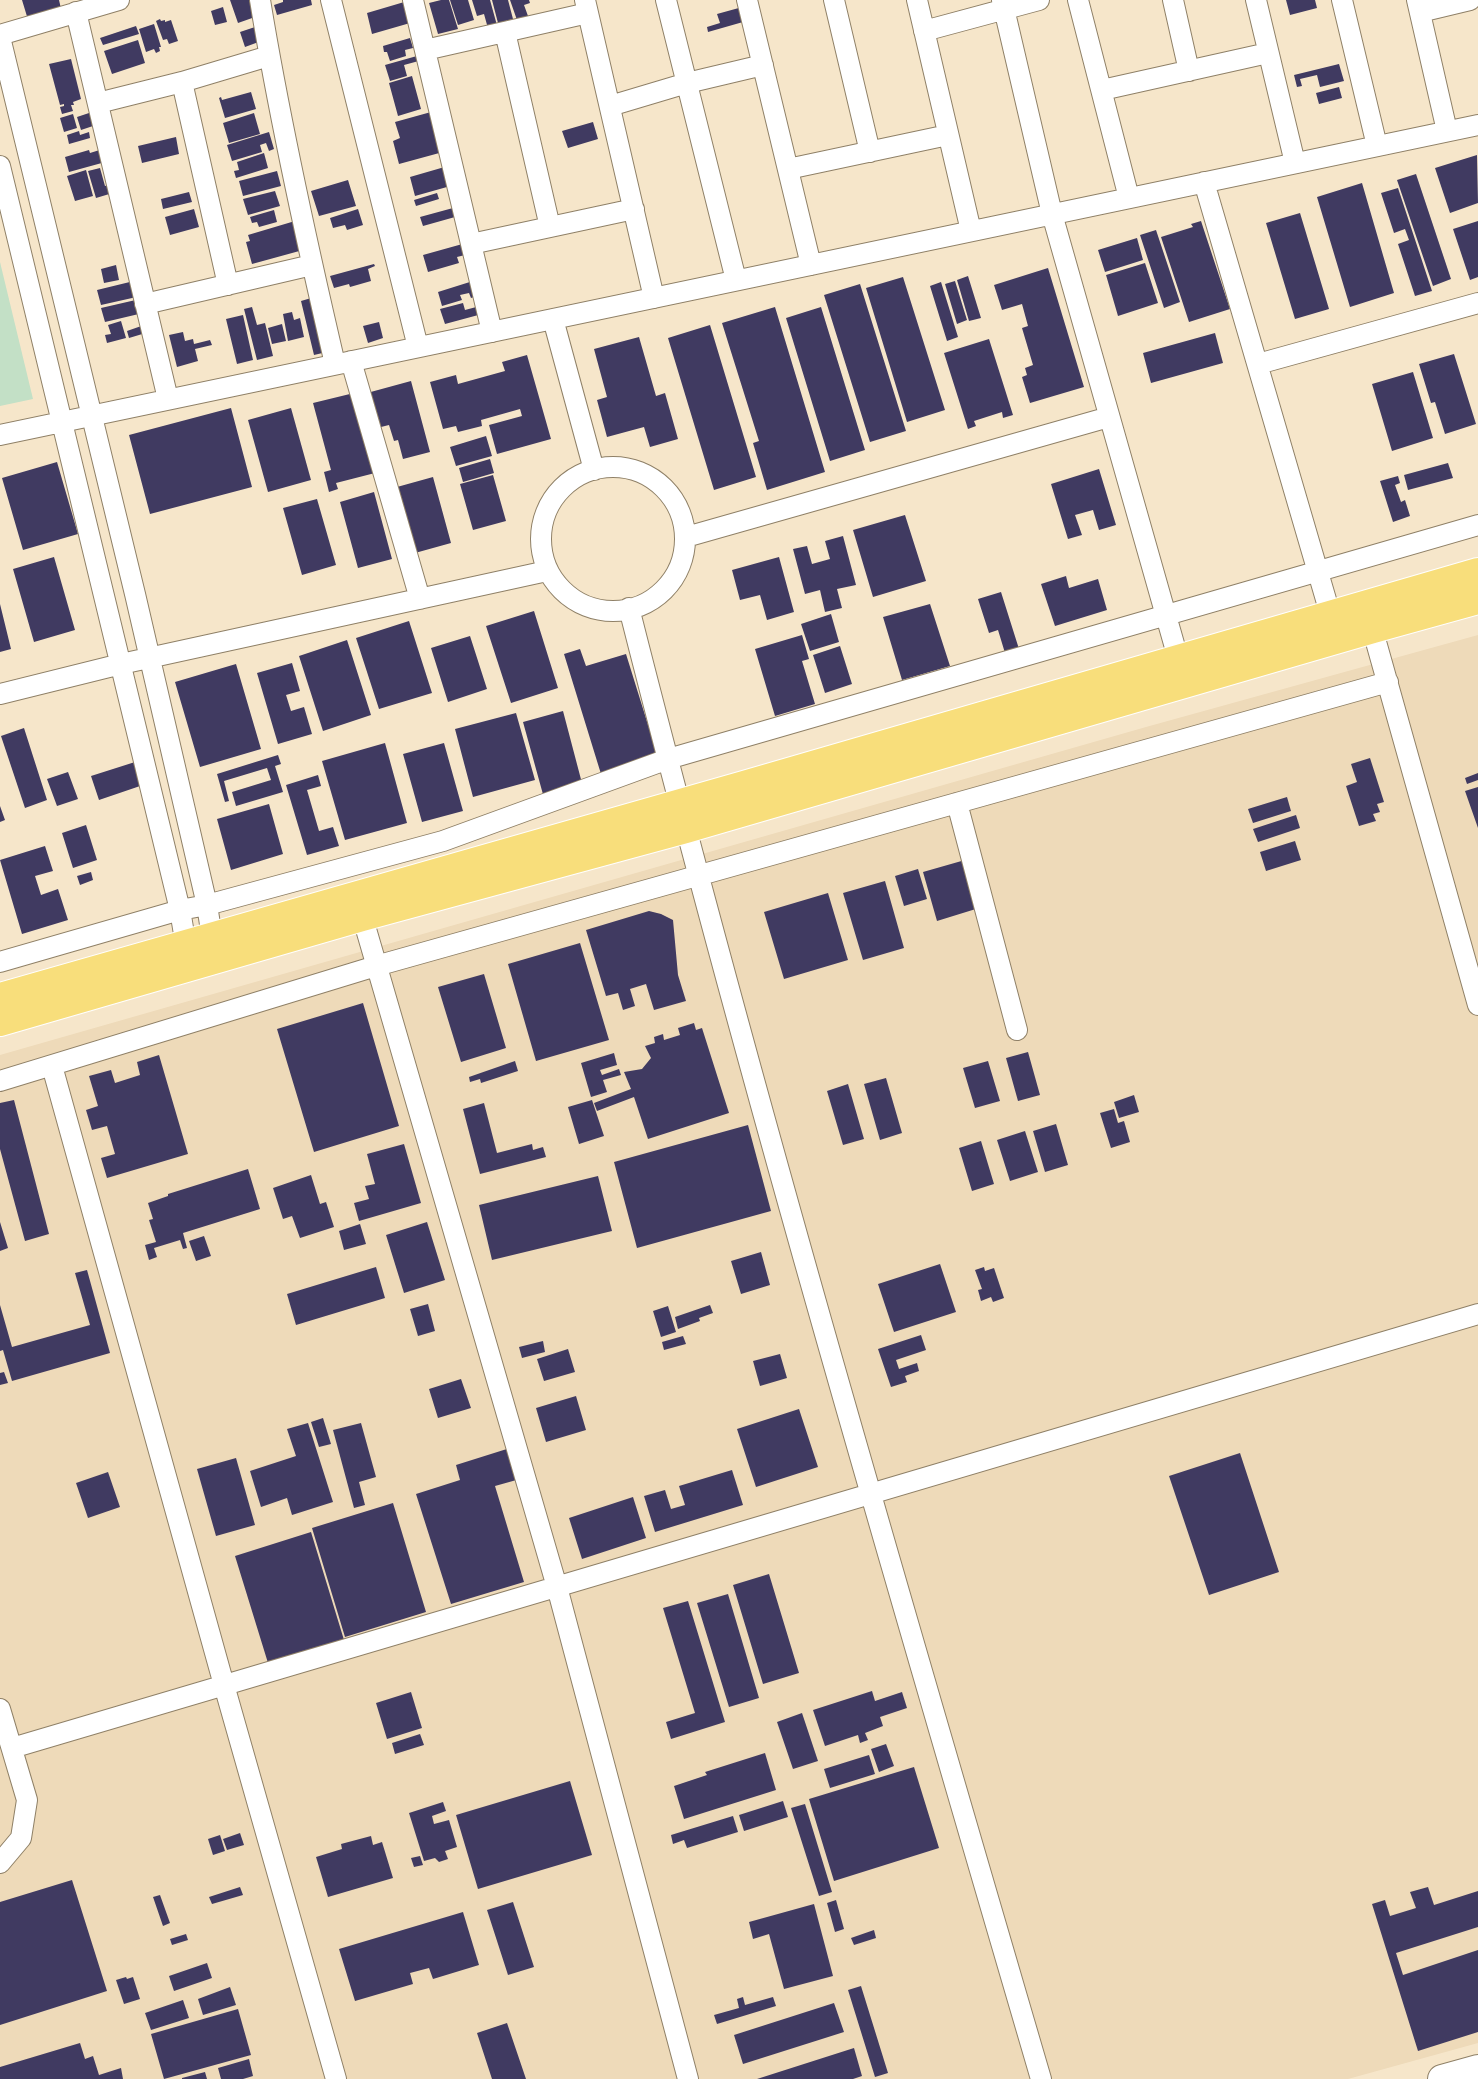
<!DOCTYPE html>
<style>
body{margin:0}
canvas{display:block;background:#f6e6ca}
</style>
<canvas width="1478" height="2079"></canvas>
<script>
const context = document.querySelector('canvas').getContext('2d');
context.lineJoin = 'round';
function paint(path, color) {
  context.fillStyle = color;
  context.fill(path, 'evenodd');
}
function stroke(path, color, width, dash) {
  context.strokeStyle = color;
  context.lineWidth = width;
  context.lineCap = dash ? 'butt' : 'round';
  context.setLineDash(dash || []);
  context.stroke(path);
}
const built = new Path2D(`
 M1478 635V2043L1348 2079H0V1055L1146 727Z`);
const green = new Path2D(`
 M0 262 33 399 0 406Z`);
const building = new Path2D(`
 M22 0H59L62 13 29 23Z
 M230 0H249L255 17 238 23Z
 M283 0H311L312 5 277 15 274 5 283 2Z
 M411 0 417 21 372 34 367 13Z
 M441 0H449L458 29 438 34 429 3Z
 M450 0H468L474 20 458 25Z
 M472 0H490L498 29 489 32 484 14 477 16Z
 M492 0H508L513 19 498 23Z
 M510 0H529L530 3 524 5 528 16 517 20Z
 M1286 0H1315L1317 8 1290 15Z
 M746 6 750 20 708 32 707 27 720 23 717 14Z
 M223 7 227 22 215 25 211 11Z
 M160 19 161 21 165 20V22L171 20 178 41 169 44 167 39 163 40 156 21Z
 M154 24 161 47H159L160 51 156 53 154 49 146 52 139 29Z
 M136 26 139 34 103 45 100 38Z
 M258 26 264 40 245 47 240 32Z
 M410 38 413 48 405 50 406 56 390 61 387 52H384L383 46Z
 M138 40 145 63 112 74 104 51Z
 M424 54 426 59 404 65 407 76 390 81 385 65Z
 M71 59 81 99 73 102 74 105H71L73 111 62 114 60 107 64 106V104L60 105 49 64Z
 M1339 64 1344 81 1320 87 1317 75 1300 79 1302 86 1297 87 1294 75Z
 M412 76 421 109 398 116 389 83Z
 M1339 87 1342 98 1319 104 1316 93Z
 M251 92 256 109 225 118 219 98 221 97 222 100Z
 M95 111 99 124 81 130 77 117Z
 M431 112 443 152 399 164 393 141 400 138 395 122Z
 M254 113 260 134 229 143 223 123Z
 M73 114 77 128 64 132 60 118Z
 M593 122 598 139 568 148 562 131Z
 M79 131 80 135 89 132 90 138 69 144 67 135Z
 M269 132 274 149 269 151 266 143 260 145 262 152 232 161 227 145Z
 M176 137 179 154 142 163 138 146Z
 M106 148 109 161 69 172 65 157 89 150 90 153Z
 M264 153 268 168 236 178 234 171 239 170 237 162Z
 M1477 155 1478 203 1450 213 1435 168Z
 M448 166 454 185 415 196 410 177Z
 M100 168 105 186 114 183 116 192 96 198 88 171Z
 M86 170 93 196 75 201 67 176Z
 M277 171 281 186 243 196 239 181Z
 M1416 174 1451 279 1433 286 1397 180Z
 M348 180 356 206 319 216 311 191Z
 M1362 183 1394 293 1350 307 1317 197Z
 M1398 188 1432 291 1415 296 1398 244 1409 240 1405 229 1394 233 1381 193Z
 M275 191 280 206 248 215 243 199Z
 M189 192 192 202 163 209 161 199Z
 M437 193 439 199 416 206 414 200Z
 M453 208 455 217 423 226 420 217Z
 M194 209 199 227 170 235 165 217Z
 M358 209 363 225 347 230 345 225 333 228 330 218Z
 M274 210 277 222 259 227 257 222 252 223 250 217Z
 M1300 213 1329 309 1295 319 1266 223Z
 M295 221 303 250 252 264 246 242 250 241 248 235Z
 M1201 221 1230 309 1189 322 1161 237 1193 227 1191 224Z
 M1478 221V277L1470 280 1453 229Z
 M1156 230 1180 302 1164 308 1140 235Z
 M1137 238 1143 260 1105 272 1098 250Z
 M466 243 465 255 457 257 459 263 428 272 423 255Z
 M1145 263 1158 303 1118 316 1106 275Z
 M374 264 375 266 368 269 371 281 350 287 349 284 334 288 330 276Z
 M116 265 119 280 104 283 101 269Z
 M1048 268 1084 387 1030 403 1022 377 1027 375 1025 368 1033 365 1022 328 1028 326 1022 304 1002 310 994 285Z
 M968 276 981 318 969 321 957 280Z
 M903 277 945 410 907 422 866 288Z
 M138 280 141 296 101 305 97 290Z
 M473 281 477 296 471 298 469 293 460 295 462 300 442 306 438 292Z
 M955 281 967 320 957 324 945 284Z
 M941 282 958 337 947 341 930 286Z
 M860 284 906 431 870 442 824 295Z
 M318 296 331 351 314 355 301 301Z
 M140 299 143 313 105 322 101 308Z
 M463 303 465 310 480 306 482 314 445 324 440 309Z
 M252 307 257 325 265 323 273 356 257 360 244 309Z
 M775 307 825 472 767 490 753 443 759 441 722 323Z
 M821 307 865 450 830 461 786 318Z
 M292 312 294 320 300 318 304 337 288 341 283 314Z
 M243 315 253 360 237 364 226 319Z
 M121 321 126 338 107 343 105 335 111 334 108 325Z
 M379 322 383 338 368 343 363 326Z
 M147 324 149 332 129 338 127 331Z
 M282 324 286 341 272 344 268 328Z
 M710 325 756 477 714 490 668 338Z
 M183 332 185 341 193 339 194 344 210 340 212 345 195 349 198 361 177 367 169 335Z
 M1215 333 1223 363 1151 383 1143 353Z
 M639 337 656 396 665 393 678 439 650 447 644 427 607 437 597 400 607 397 594 349Z
 M989 339 1013 415 1003 418 1002 412 974 421 976 426 968 429 944 353Z
 M1454 354 1476 424 1445 434 1435 402 1431 403 1419 364Z
 M527 355 551 439 497 454 489 425 522 416 520 409 481 420 482 426 458 432 456 426 443 429 430 382 456 375 458 384 505 371 502 362Z
 M1413 372 1433 438 1392 451 1372 384Z
 M411 381 430 452 403 459 398 440 394 441 389 425 381 427 375 407 371 408 367 393Z
 M354 393 375 473 336 483 338 489 329 492 324 472 331 470 313 403Z
 M231 408 252 487 150 514 129 435Z
 M291 408 311 480 268 492 248 420Z
 M486 436 492 456 456 466 450 447Z
 M490 459 494 473 463 482 459 468Z
 M57 462 78 534 23 550 2 478Z
 M1448 463 1453 478 1408 490 1404 475Z
 M1099 469 1116 525 1099 530 1093 510 1075 515 1082 535 1068 539 1051 484Z
 M493 475 506 521 473 530 460 484Z
 M1398 476 1400 483 1395 485 1401 502 1405 500 1410 516 1393 522 1380 481Z
 M433 477 451 543 415 553 397 487Z
 M374 492 392 559 358 568 340 502Z
 M317 499 336 565 302 575 283 508Z
 M905 515 926 581 873 597 853 530Z
 M843 536 856 585 837 589 842 608 825 612 820 590 805 594 793 549 807 546 812 564 830 559 825 541Z
 M54 557 75 630 34 642 13 569Z
 M779 557 794 612 767 620 760 595 740 600 732 570Z
 M1066 576 1069 588 1098 579 1107 610 1055 626 1041 584Z
 M1001 592 1019 649 1005 653 998 630 989 633 978 599Z
 M0 604 11 649 0 652Z
 M930 604 950 666 902 680 883 617Z
 M534 611 558 688 511 703 486 626Z
 M831 614 839 642 810 651 801 624Z
 M409 621 432 693 379 709 356 638Z
 M802 635 809 659 802 661 815 704 775 716 755 649Z
 M470 636 487 689 448 702 431 648Z
 M347 640 371 715 323 731 299 656Z
 M840 646 852 684 825 693 813 655Z
 M580 649 586 666 626 654 658 757 601 774 564 654Z
 M292 663 300 691 286 695 291 711 304 707 312 734 278 744 257 673Z
 M236 664 261 749 200 767 175 682Z
 M563 711 583 787 544 798 523 722Z
 M516 713 535 780 473 797 455 729Z
 M24 728 47 800 25 808 1 736Z
 M385 743 407 823 345 840 322 761Z
 M444 743 463 811 422 822 403 754Z
 M278 755 281 764 275 766 283 792 236 806 232 792 271 780 267 768 224 781 229 801 225 802 217 774Z
 M1370 758 1384 802 1377 804 1380 812 1373 814 1376 821 1359 826 1346 786 1357 782 1351 764Z
 M135 762 143 785 99 800 91 776Z
 M68 772 78 799 57 806 47 779Z
 M1478 773V780L1467 784 1465 778Z
 M318 775 321 786 307 790 319 831 333 827 339 846 307 855 286 785Z
 M1478 787V828L1465 791Z
 M1287 797 1291 811 1253 823 1248 809Z
 M269 804 283 854 231 870 217 819Z
 M0 806 5 820 0 822Z
 M1296 815 1300 828 1258 842 1253 829Z
 M86 825 97 860 73 868 62 833Z
 M1295 841 1301 860 1266 871 1260 852Z
 M45 846 53 871 35 876 41 895 58 889 68 920 22 934 0 860Z
 M965 860 979 908 937 921 923 872Z
 M918 869 927 899 904 906 895 876Z
 M91 872 93 880 80 885 77 876Z
 M885 881 904 948 863 960 843 893Z
 M828 893 848 960 784 979 764 912Z
 M649 911 661 914 673 920 678 975 686 1001 654 1010 646 984 630 989 635 1006 623 1010 618 993 606 996 586 930Z
 M580 943 609 1040 536 1061 508 964Z
 M484 974 506 1048 461 1062 438 987Z
 M363 1003 399 1126 314 1152 277 1029Z
 M694 1023 696 1030 702 1028 729 1113 648 1139 634 1097 597 1111 594 1103 631 1089 624 1072 642 1069 651 1058 645 1046 655 1043 654 1037 663 1034 664 1040 680 1035 678 1028Z
 M1028 1052 1040 1095 1018 1101 1006 1058Z
 M614 1053 617 1065 600 1070 602 1075 619 1069 621 1075 603 1080 607 1092 591 1097 581 1063Z
 M159 1055 188 1154 107 1178 101 1158 115 1154 107 1126 92 1130 86 1110 98 1106 89 1076 111 1070 115 1083 140 1075 137 1062Z
 M515 1061 518 1071 481 1083 480 1079 470 1082 469 1077Z
 M988 1061 1000 1101 975 1108 963 1068Z
 M886 1078 902 1133 880 1140 864 1084Z
 M848 1084 864 1139 843 1145 827 1091Z
 M1134 1095 1139 1112 1119 1118 1114 1102Z
 M14 1100 49 1234 25 1241 0 1149V1103Z
 M592 1100 604 1136 579 1144 568 1107Z
 M484 1103 497 1153 532 1144 533 1150 543 1147 546 1157 480 1174 463 1109Z
 M1114 1109 1118 1123 1124 1121 1130 1142 1111 1148 1100 1113Z
 M1056 1124 1068 1165 1045 1172 1033 1131Z
 M748 1125 771 1211 637 1248 614 1162Z
 M1025 1131 1038 1172 1010 1181 997 1140Z
 M981 1141 994 1184 972 1191 959 1148Z
 M404 1144 421 1203 359 1221 354 1203 369 1199 365 1186 375 1184 367 1154Z
 M248 1169 260 1209 183 1233 187 1248 183 1249 180 1240 154 1248 157 1257 149 1260 145 1245 156 1242 149 1220 153 1219 148 1203 168 1196V1194Z
 M311 1175 320 1204 326 1202 334 1227 300 1238 292 1216 283 1219 273 1188Z
 M598 1176 612 1231 492 1260 479 1205Z
 M0 1222 8 1248 0 1251Z
 M427 1222 445 1280 404 1293 386 1235Z
 M360 1224 366 1244 344 1250 339 1231Z
 M204 1236 211 1256 196 1261 189 1241Z
 M761 1252 770 1285 741 1294 731 1261Z
 M940 1264 956 1312 894 1332 878 1284Z
 M376 1267 385 1298 296 1325 287 1294Z
 M984 1267 985 1271 994 1268 1004 1298 993 1302 991 1297 981 1301 978 1290 982 1289 975 1270Z
 M87 1270 110 1353 12 1381 3 1350 0 1351V1305L12 1347 90 1325 75 1273Z
 M428 1304 435 1331 418 1336 410 1309Z
 M710 1305 713 1313 699 1318 700 1321 678 1329 675 1317Z
 M668 1306 676 1332 661 1337 653 1311Z
 M921 1335 926 1350 896 1360 899 1369 917 1363 919 1371 905 1376 907 1382 891 1387 878 1349Z
 M683 1336 686 1344 664 1350 662 1342Z
 M543 1341 545 1352 522 1358 519 1347Z
 M568 1349 575 1372 544 1381 537 1359Z
 M780 1354 787 1378 760 1386 753 1361Z
 M4 1372 8 1383 0 1385V1373Z
 M461 1379 471 1408 438 1418 429 1389Z
 M576 1396 586 1430 546 1442 536 1408Z
 M799 1409 818 1467 756 1487 737 1429Z
 M323 1418 331 1444 319 1447 311 1422Z
 M308 1423 333 1502 292 1515 287 1498 261 1507 250 1471 296 1456 287 1429Z
 M361 1423 376 1477 359 1482 365 1505 354 1508 333 1430Z
 M510 1448 520 1479 495 1486 524 1582 451 1604 416 1494 460 1480 456 1465Z
 M1240 1453 1279 1572 1209 1595 1169 1476Z
 M236 1458 255 1525 216 1536 197 1469Z
 M732 1470 743 1505 655 1532 644 1496 665 1490 671 1509 685 1505 679 1486Z
 M108 1472 120 1507 88 1518 76 1483Z
 M633 1497 646 1538 582 1559 569 1518Z
 M393 1503 426 1612 345 1637 312 1528Z
 M311 1532 344 1640 268 1663 235 1556Z
 M769 1574 799 1673 763 1684 733 1585Z
 M728 1594 759 1698 729 1707 697 1603Z
 M688 1601 725 1722 671 1739 666 1722 695 1713 663 1608Z
 M872 1691 875 1701 902 1692 907 1708 880 1717 883 1726 865 1733 868 1740 860 1743 858 1735 825 1746 813 1710Z
 M411 1692 422 1728 387 1739 376 1703Z
 M802 1713 818 1761 793 1769 777 1722Z
 M420 1734 424 1745 395 1754 392 1743Z
 M886 1744 894 1766 879 1772 871 1749Z
 M765 1753 776 1790 684 1819 674 1786 707 1775 705 1772Z
 M869 1755 875 1774 830 1788 824 1769Z
 M914 1767 939 1848 834 1881 809 1799Z
 M570 1781 592 1855 478 1889 456 1815Z
 M783 1801 788 1817 744 1831 739 1815Z
 M443 1802 446 1811 432 1816 434 1824 449 1820 457 1847 445 1851 448 1859 439 1862 435 1858 424 1861 409 1813Z
 M805 1804 832 1892 819 1896 791 1808Z
 M733 1816 738 1832 687 1848 684 1840 673 1844 671 1835Z
 M240 1833 244 1845 227 1850 223 1839Z
 M220 1835 225 1851 213 1855 208 1839Z
 M371 1836 373 1845 382 1842 393 1878 328 1897 316 1857 342 1849 341 1844Z
 M420 1856 423 1865 414 1867 411 1858Z
 M72 1880 107 1991 0 2025V1902Z
 M240 1887 243 1895 212 1904 209 1897Z
 M1428 1887 1434 1905 1478 1891V1927L1396 1953 1403 1975 1478 1950V2032L1418 2051 1372 1904 1385 1900 1390 1916 1416 1908 1410 1892Z
 M160 1895 170 1923 163 1926 153 1897Z
 M836 1900 844 1929 835 1932 827 1903Z
 M513 1902 534 1967 508 1975 487 1910Z
 M814 1904 833 1976 784 1989 769 1934 753 1939 749 1922Z
 M463 1912 479 1965 433 1979 429 1968 410 1973 413 1984 355 2001 339 1949Z
 M874 1930 876 1938 854 1945 851 1938Z
 M186 1934 188 1940 172 1945 170 1939Z
 M207 1963 212 1978 174 1991 169 1976Z
 M126 1977 127 1979 133 1977 140 1999 124 2004 116 1980Z
 M861 1986 888 2073 875 2077 848 1990Z
 M230 1987 236 2005 203 2015 198 1999Z
 M743 1997 745 2005 773 1997 776 2006 717 2024 714 2015 739 2008 737 1999Z
 M183 2000 189 2018 151 2030 145 2013Z
 M834 2003 844 2032 743 2064 734 2035Z
 M238 2009 251 2055 164 2079 151 2034Z
 M507 2023 526 2079H492L477 2033Z
 M80 2043 85 2059 93 2056 99 2075 121 2068 123 2079H0V2067Z
 M854 2048 862 2076 853 2079H757Z
 M249 2059 253 2076 243 2079H221L218 2068Z
 M205 2072 207 2079H182V2078Z`);
const street = new Path2D(`
 M260 0C280 122 307 244 335 364
 M331 0 418 347
 M413 0 492 332
 M585 0 654 298
 M666 0 736 280
 M747 0 811 265
 M834 0 870 152
 M917 0 971 231
 M1002 0 1052 214 1182 672
 M1078 0 1129 198
 M1173 0 1189 71
 M1256 0 1295 163
 M1342 0 1377 146
 M1417 0 1447 131
 M76 12 168 399
 M1420 12 1470 0
 M924 31 1039 0
 M505 32 550 227
 M0 35 119 0
 M0 37 135 594 207 905 214 950
 M425 50 588 13
 M182 82 228 285
 M1102 90 1268 53
 M98 103 182 82 269 56
 M610 106 687 83 763 65
 M0 166 180 910 188 958
 M788 169 948 135
 M1204 182 1334 627
 M471 244 634 209
 M145 304 312 265
 M553 319 594 470
 M351 361 420 599
 M1258 364 1478 303
 M0 435 1478 125
 M541 539a72 72 0 1 1 144 0a72 72 0 1 1-144 0Z
 M686 537 1109 417
 M629 608C754 1102 898 1590 1041 2079
 M1369 617 1478 1005
 M0 694 121 664 547 571
 M957 803 1017 1030
 M359 905 557 1587 688 2079
 M0 962 180 910 207 905 443 841 668 759 1478 525
 M52 1066 224 1685 336 2079
 M0 1081 376 966 1388 682
 M0 1709 27 1800 21 1838 0 1863
 M12 1748 1478 1314`);
const secondary = new Path2D(`
 M1442 2079 1478 2069`);
const primary = new Path2D(`
 M0 997 744 785 1478 572
 M0 1022 362 917 686 829 1373 629 1478 600`);
paint(built, '#eedab9');
paint(green, '#c3e0c6');
paint(building, '#403a61');
stroke(street, '#8f8067', 22);
stroke(secondary, '#8f8067', 30);
stroke(primary, '#fff', 30);
stroke(street, '#fff', 20);
stroke(secondary, '#fff', 28);
stroke(primary, '#f8de7b', 28);
</script>
